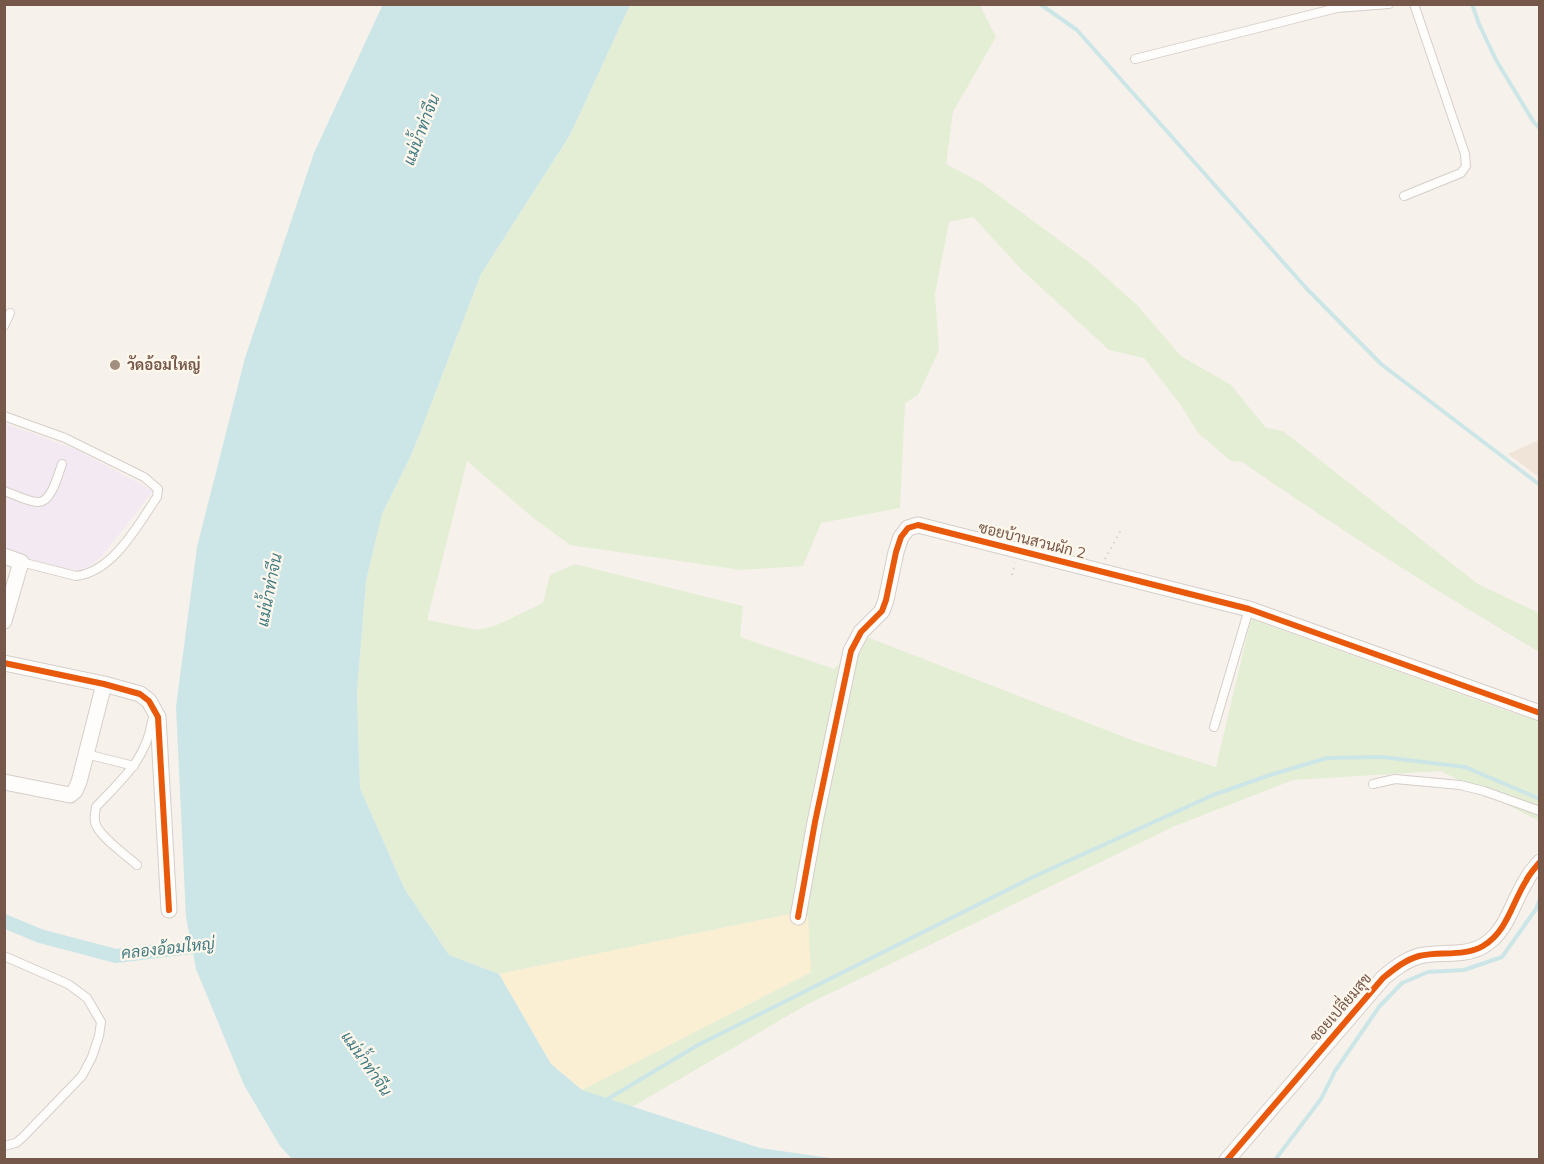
<!DOCTYPE html>
<meta charset="utf-8">
<style>
body{margin:0}
#map{position:relative;width:1544px;height:1164px;overflow:hidden;background:#f7f1eb;font-family:Mulish,sans-serif}
canvas{display:block}
.frame{position:absolute;inset:0;border:6px solid #76584a;pointer-events:none}
</style>
<div id="map">
<canvas width="1544" height="1164"></canvas>
<div class="frame"></div>
</div>
<script>
const context = document.querySelector('canvas').getContext('2d');
context.lineJoin = 'round';
function paint(path, color) {
  context.fillStyle = color;
  context.fill(path, 'evenodd');
}
function stroke(path, color, width, dash) {
  context.strokeStyle = color;
  context.lineWidth = width;
  context.lineCap = dash ? 'butt' : 'round';
  context.setLineDash(dash || []);
  context.stroke(path);
}
function write(font, color, halo, rows, align = 'center') {
  context.font = font + ' Mulish,Sarabun,sans-serif';
  context.lineWidth = 4.5;
  context.setLineDash([]);
  context.textBaseline = 'middle';
  context.strokeStyle = halo;
  context.fillStyle = color;
  for (const [text, x, y, turn = 0] of rows) {
    context.save();
    context.translate(x, y);
    context.rotate((+turn || 0) * Math.PI / 180);
    context.textAlign = isNaN(turn) ? turn : align;
    if (halo) context.strokeText(text, 0, 0);
    context.fillText(text, 0, 0);
    context.restore();
  }
}
const residential = new Path2D(`
 M1539 440V477L1508 454Z`);
const education = new Path2D(`
 M4 423 77 450 153 491 102 556 90 566 79 570 67 569 5 554Z`);
const green = new Path2D(`
 M630 5H980L996 37 953 112 946 164 982 183 1090 263 1137 305 1181 356 1231 385 1266 428 1283 431 1478 584 1539 613V652C1438 592 1339 529 1242 462L1231 461 1198 433 1180 404 1144 358 1109 350 1022 270 973 217 949 222 935 294 939 350 918 395 905 403 900 508 821 523 803 566 741 570 570 545 532 517 467 461 427 620 478 630 497 625 543 603 550 575 575 564 743 606 740 637 834 669 867 637 1137 742 1216 767 1251 619 1527 718 1539 720V821L1441 771 1293 780 1175 826 808 1004 632 1107 582 1090 811 972 790 914 499 974 449 955 404 888 360 788 357 693 366 581 382 514 413 451 481 274 570 135Z`);
const sand = new Path2D(`
 M790 914 808 916 811 972 582 1090 551 1064 499 974Z`);
const water = new Path2D(`
 M383 4 630 5 570 135 481 274 413 451 382 514 366 581 357 693 360 788 404 888 449 955 499 974 551 1064 582 1090 760 1148 837 1159H292L280 1146 244 1085 196 969 186 917 176 707 197 547 245 358 314 153Z`);
const stream = new Path2D(`
 M1040 4 1077 30 1307 289 1381 364 1540 485
 M1472 4 1479 24 1496 60 1533 121 1540 129
 M606 1100 698 1045 1033 877 1213 795 1270 775 1327 758 1382 757 1465 767 1540 799
 M1275 1160 1321 1099 1335 1071 1379 1007 1402 983 1428 972 1464 970 1502 957 1536 909 1540 899`);
const canal = new Path2D(`
 M4 921 40 936 116 956 208 945`);
const path = new Path2D(`
 M1105 559 1121 530
 M1012 575 1015 563`);
const lane = new Path2D(`
 M1135 59 1337 8 1389 4
 M1404 196 1461 173 1466 166 1465 154 1414 4
 M4 326 10 313
 M4 416 65 438 144 477 158 489 157 497C138 525 113 572 76 576L21 562
 M4 491C14 494 26 501 37 502 51 504 58 475 62 464
 M1214 727 1249 609
 M86 754 134 766
 M1373 784 1395 779 1460 785 1484 791 1540 811
 M137 865C125 854 105 841 97 827 93 821 95 814 96 807 122 779 146 760 152 721
 M4 956 68 984 87 998 101 1022 99 1036 92 1057 82 1076 23 1137 16 1143 4 1146`);
const street = new Path2D(`
 M4 556 21 562 4 621
 M4 663 104 684 140 694 149 701 158 717 169 910
 M4 782 70 795 75 791 79 782 104 684
 M798 917 815 822 851 651 861 632 882 611 886 600 896 552 901 537 908 528 918 525 1249 609 1540 713
 M1227 1160 1383 978C1394 969 1405 960 1419 956 1439 951 1464 957 1483 946 1507 932 1512 903 1526 881 1529 874 1535 868 1540 862`);
const cycleway = new Path2D(`
 M4 663 104 684 140 694 149 701 158 717 169 910
 M798 917 815 822 851 651 861 632 882 611 886 600 896 552 901 537 908 528 918 525 1249 609 1540 713
 M1227 1160 1383 978C1394 969 1405 960 1419 956 1439 951 1464 957 1483 946 1507 932 1512 903 1526 881 1529 874 1535 868 1540 862`);
const markers = [
 [115,365,6,"#a38e82"]
];
const poiNames = [
 ["วัดอ้อมใหญ่",127,365]
];
const streetNames = [
 ["ซอยบ้านสวนผัก 2",1032,541,14],
 ["ซอยเปลี่ยมสุข",1341,1008,-49]
];
const waterNames = [
 ["แม่น้ำท่าจีน",422,130,-69],
 ["แม่น้ำท่าจีน",270,590,-79],
 ["คลองอ้อมใหญ่",168,949,-6],
 ["แม่น้ำท่าจีน",366,1064,55]
];
paint(residential, '#f0e4d8');
paint(education, '#f3e9f3');
paint(green, '#e4eed5');
paint(sand, '#faeed3');
paint(water, '#cce6e8');
stroke(stream, '#cce6e8', 4);
stroke(canal, '#cce6e8', 14);
stroke(lane, '#d6cec8', 10);
stroke(street, '#d6cec8', 17);
stroke(path, '#d8d0cb', 2, [1.5, 4.5]);
stroke(lane, '#fefdfc', 8);
stroke(street, '#fefdfc', 15);
stroke(cycleway, '#e8590c', 6);
for (const [x, y, r, color] of markers) {
  const dot = new Path2D();
  dot.arc(x, y, r, 0, 2 * Math.PI);
  context.fillStyle = color;
  context.fill(dot);
  stroke(dot, '#fff7ec', 2);
}
write('bold 15px', '#76584a', '#fff7ec', poiNames, 'left');
write('15px', '#76584a', '#fff7ec', streetNames);
write('italic 16px', '#407b83', '#fff7ec', waterNames);
</script>
